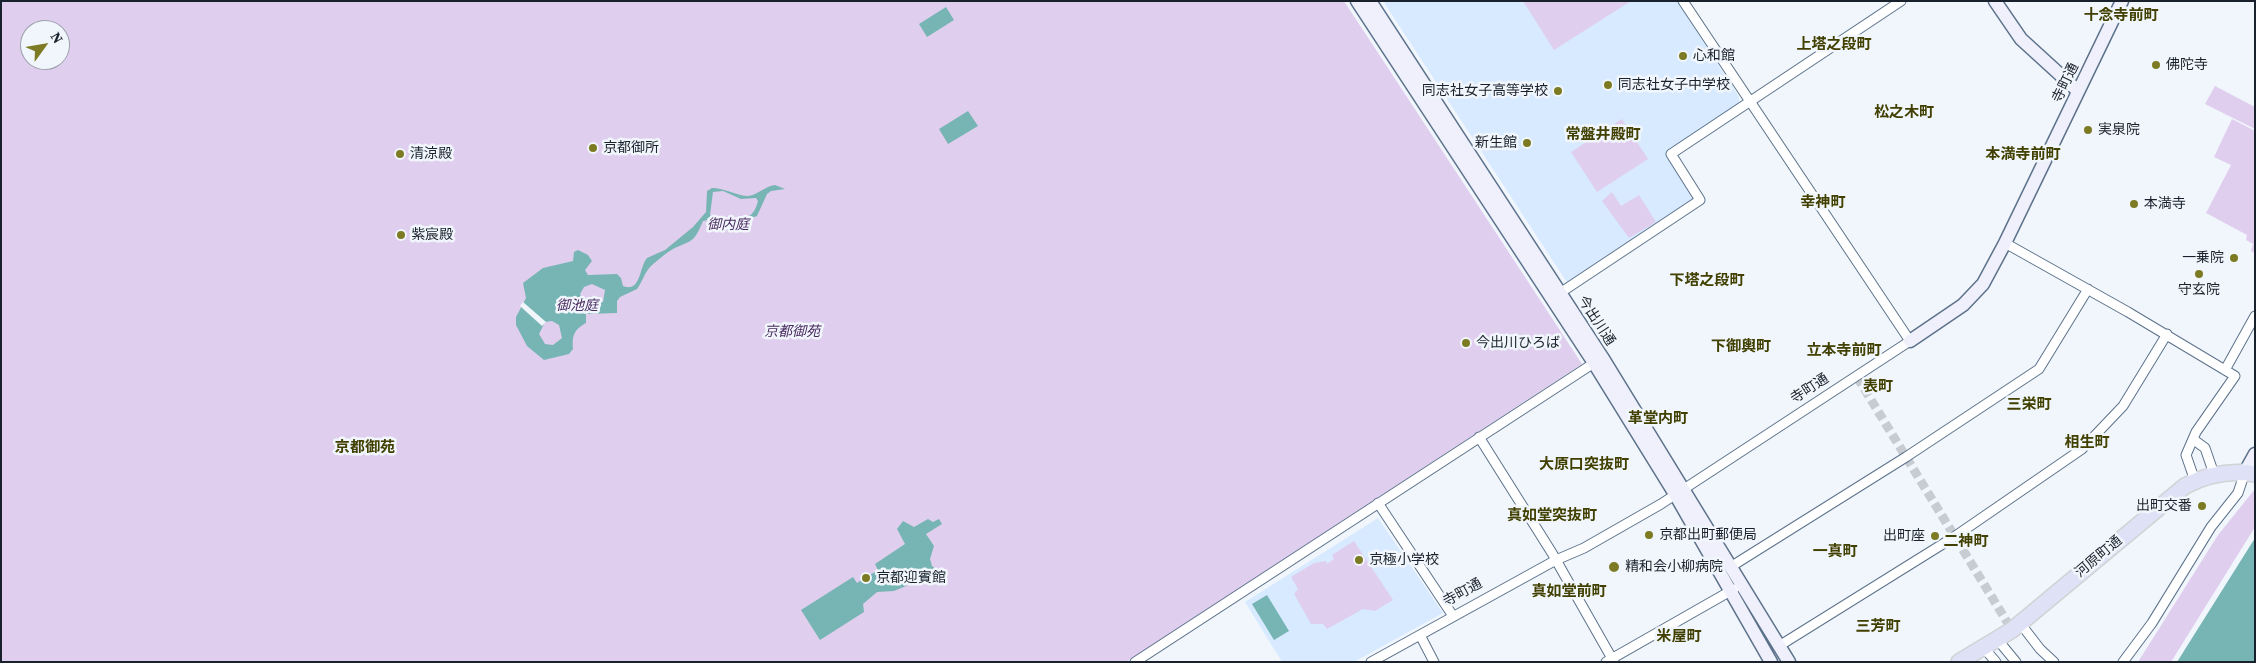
<!DOCTYPE html>
<meta charset="utf-8">
<style>
body{margin:0}
#map{position:relative;width:2256px;height:663px;overflow:hidden;background:#f1f6fc;font-family:"Source Serif 4",serif}
canvas{display:block}
.frame{position:absolute;inset:0;border:2px solid #19222c;pointer-events:none}
.north{position:absolute;left:20px;top:20px;width:50px;height:50px;box-sizing:border-box;background:#f1f6fc;border:1px solid #9ba1a9;border-radius:50%;rotate:58deg;font-size:14px;font-weight:700;line-height:20px;text-align:center;color:#19222c}
.north::after{content:'';display:block;margin:auto;width:18px;height:22px;background:#7c7b23;clip-path:polygon(50% 0,100% 100%,50% 72%,0 100%)}
</style>
<div id="map">
<canvas width="2256" height="663"></canvas>
<div class="frame"></div>
<div class="north">N</div>
</div>
<script>
const context = document.querySelector('canvas').getContext('2d');
context.lineJoin = 'round';
function paint(path, color) {
  context.fillStyle = color;
  context.fill(path, 'evenodd');
}
function stroke(path, color, width, dash) {
  context.strokeStyle = color;
  context.lineWidth = width;
  context.lineCap = dash ? 'butt' : 'round';
  context.setLineDash(dash || []);
  context.stroke(path);
}
function write(font, color, halo, rows, align = 'center') {
  context.font = font + ' "Source Serif 4","Noto Sans JP",serif';
  context.lineWidth = 5;
  context.setLineDash([]);
  context.textBaseline = 'middle';
  context.strokeStyle = halo;
  context.fillStyle = color;
  for (const [text, x, y, turn = 0] of rows) {
    context.save();
    context.translate(x, y);
    context.rotate((+turn || 0) * Math.PI / 180);
    context.textAlign = isNaN(turn) ? turn : align;
    if (halo) context.strokeText(text, 0, 0);
    context.fillText(text, 0, 0);
    context.restore();
  }
}
const built = new Path2D(`
 M1383 1H1677L1739 97V103L1665 153 1695 199 1568 284Z
 M1378 518 1443 613 1354 662H1282L1245 602Z`);
const green = new Path2D(`
 M1 1H1344L1582 364 1126 662H1ZM30 30H60V60H30Z
 M1523 1H1631L1554 50Z
 M2215 86 2255 107V129L2205 104Z
 M1622 119 1648 159 1597 192 1571 152Z
 M2232 119 2255 131V253L2251 251 2253 244 2246 240 2247 235 2206 213 2231 165 2214 157Z
 M1612 192 1621 206 1639 195 1656 222 1629 238 1602 201Z
 M2255 489V527L2171 662H2138L2218 535Z
 M1354 541 1393 600 1375 611 1363 609 1327 629 1323 624H1311L1294 594 1298 589 1291 577 1314 563 1326 561 1327 564 1334 559 1332 555Z`);
const water = new Path2D(`
 M946 7 954 20 927 37 919 24Z
 M968 111 978 126 948 144 939 129Z
 M775 185 785 189 771 191 767 194 757 216 729 226 713 219 703 221C695 239 695 240 677 247 669 250 658 260 651 266 644 273 643 281 637 289L620 297 617 301V313L586 314V323C574 330 572 335 573 349L569 354 544 360 527 346 516 325V317L526 298 523 283 543 268 573 261 574 252 578 250 588 255 592 261 585 270 588 275 617 274 621 278 623 286C641 293 639 267 647 258L665 250 693 227 706 212 707 191 712 188C724 188 738 196 748 196 758 195 765 186 775 185ZM723 191 741 199 756 198 758 201C753 225 728 226 710 215L713 192ZM592 284 605 290 603 302 588 306 584 303 580 294 584 287ZM571 299 575 303 570 310 563 313 556 310 562 306V302ZM552 321 559 325 562 338 553 345 545 344 539 334 545 322Z
 M928 519 933 522 939 519 942 524 926 534 934 546 930 559 932 566 936 569 912 571 910 582 906 586 894 591 877 592 863 604 864 612 820 640 801 610 853 577 857 583 878 570 875 564 905 544 897 529 903 521 914 527Z
 M2255 538V662H2177Z
 M1267 595 1289 631 1274 640 1252 604Z`);
const pier = new Path2D(`
 M523 302 546 322 542 326 520 306Z`);
const streetTunnel = new Path2D(`
 M1857 377 2012 630`);
const street = new Path2D(`
 M2005 243 2128 312 2235 376 2196 432 2186 455 2195 481
 M1560 293 1700 200 1671 154 1901 1
 M2225 370 2255 316
 M1479 437 1552 553 1614 662
 M2194 440 2205 448 2214 474
 M1378 503 1453 616
 M1732 566 1906 457 2039 369 2088 289
 M2020 623 2040 649 2054 662
 M1420 635 1434 662
 M1997 639 2016 662
 M1779 646 1954 537 2082 449 2123 406 2167 334
 M1983 647 1996 662
 M1135 662 1594 363
 M1371 662 1556 560 1584 548 1661 504 1910 341 1683 1
 M1606 662 1734 589
 M2123 662 2152 623 2211 527 2238 493 2245 472`);
const secondary = new Path2D(`
 M1357 1 1594 363 1675 494 1771 662
 M1370 1 1602 357 1789 662
 M1995 1 2021 39 2078 91
 M1910 341 1963 305 1983 284 2005 243 2122 1
 M2245 472 2255 454`);
const primary = new Path2D(`
 M1959 662 2012 630 2185 486C2208 474 2230 470 2255 474`);
const markers = [
 [1683,56,5,"#7c7b23"],
 [2156,65,5,"#7c7b23"],
 [1608,85,5,"#7c7b23"],
 [1558,91,5,"#7c7b23"],
 [2088,130,5,"#7c7b23"],
 [1527,143,5,"#7c7b23"],
 [593,148,5,"#7c7b23"],
 [400,154,5,"#7c7b23"],
 [2134,204,5,"#7c7b23"],
 [401,235,5,"#7c7b23"],
 [2234,258,5,"#7c7b23"],
 [2199,274,5,"#7c7b23"],
 [1466,343,5,"#7c7b23"],
 [2202,506,5,"#7c7b23"],
 [1649,535,5,"#7c7b23"],
 [1935,536,5,"#7c7b23"],
 [1359,560,5,"#7c7b23"],
 [1614,567,6,"#7c7b23"],
 [866,578,5,"#7c7b23"]
];
const poiNames = [
 ["心和館",1693,56],
 ["佛陀寺",2166,65],
 ["同志社女子中学校",1618,85],
 ["同志社女子高等学校",1548,91,"right"],
 ["実泉院",2098,130],
 ["新生館",1517,143,"right"],
 ["京都御所",603,148],
 ["清涼殿",410,154],
 ["本満寺",2144,204],
 ["紫宸殿",411,235],
 ["一乗院",2224,258,"right"],
 ["守玄院",2199,290,"center"],
 ["今出川ひろば",1476,343],
 ["出町交番",2192,506,"right"],
 ["京都出町郵便局",1659,535],
 ["出町座",1925,536,"right"],
 ["京極小学校",1369,560],
 ["精和会小柳病院",1625,567],
 ["京都迎賓館",876,578]
];
const streetNames = [
 ["寺町通",2066,83,-64],
 ["今出川通",1596,321,57],
 ["寺町通",1810,389,-33],
 ["河原町通",2099,557,-40],
 ["寺町通",1463,593,-29]
];
const parkNames = [
 ["御内庭",728,225],
 ["御池庭",577,306],
 ["京都御苑",792,332]
];
const neighbourhoodNames = [
 ["十念寺前町",2121,16],
 ["上塔之段町",1834,45],
 ["松之木町",1904,113],
 ["常盤井殿町",1603,135],
 ["本満寺前町",2023,155],
 ["幸神町",1823,203],
 ["下塔之段町",1707,281],
 ["下御輿町",1741,347],
 ["立本寺前町",1844,351],
 ["表町",1878,387],
 ["三栄町",2029,405],
 ["革堂内町",1658,419],
 ["相生町",2087,443],
 ["京都御苑",365,448],
 ["大原口突抜町",1584,465],
 ["真如堂突抜町",1552,516],
 ["二神町",1966,542],
 ["一真町",1835,552],
 ["真如堂前町",1569,592],
 ["三芳町",1878,627],
 ["米屋町",1679,637]
];
paint(built, '#d8eaff');
paint(green, '#e0ceef');
paint(water, '#77b5b4');
paint(pier, '#f1f6fc');
stroke(streetTunnel, '#c6ccd2', 9, [9, 4.5]);
stroke(street, '#5c728b', 11);
stroke(secondary, '#5c728b', 15);
stroke(primary, '#d1d3d5', 18);
stroke(street, '#fff', 9);
stroke(secondary, '#eff0fb', 12);
stroke(primary, '#dfe1f7', 15);
for (const [x, y, r, color] of markers) {
  const dot = new Path2D();
  dot.arc(x, y, r, 0, 2 * Math.PI);
  context.fillStyle = color;
  context.fill(dot);
  stroke(dot, '#f1f6fc', 2);
}
write('14px', '#19222c', '#f1f6fc', poiNames, 'left');
write('14px', '#19222c', '#f1f6fc', streetNames);
write('italic 14px', '#4a2b60', '#f1f6fc', parkNames);
write('bold 15px', '#414000', '#f1f6fc', neighbourhoodNames);
</script>
